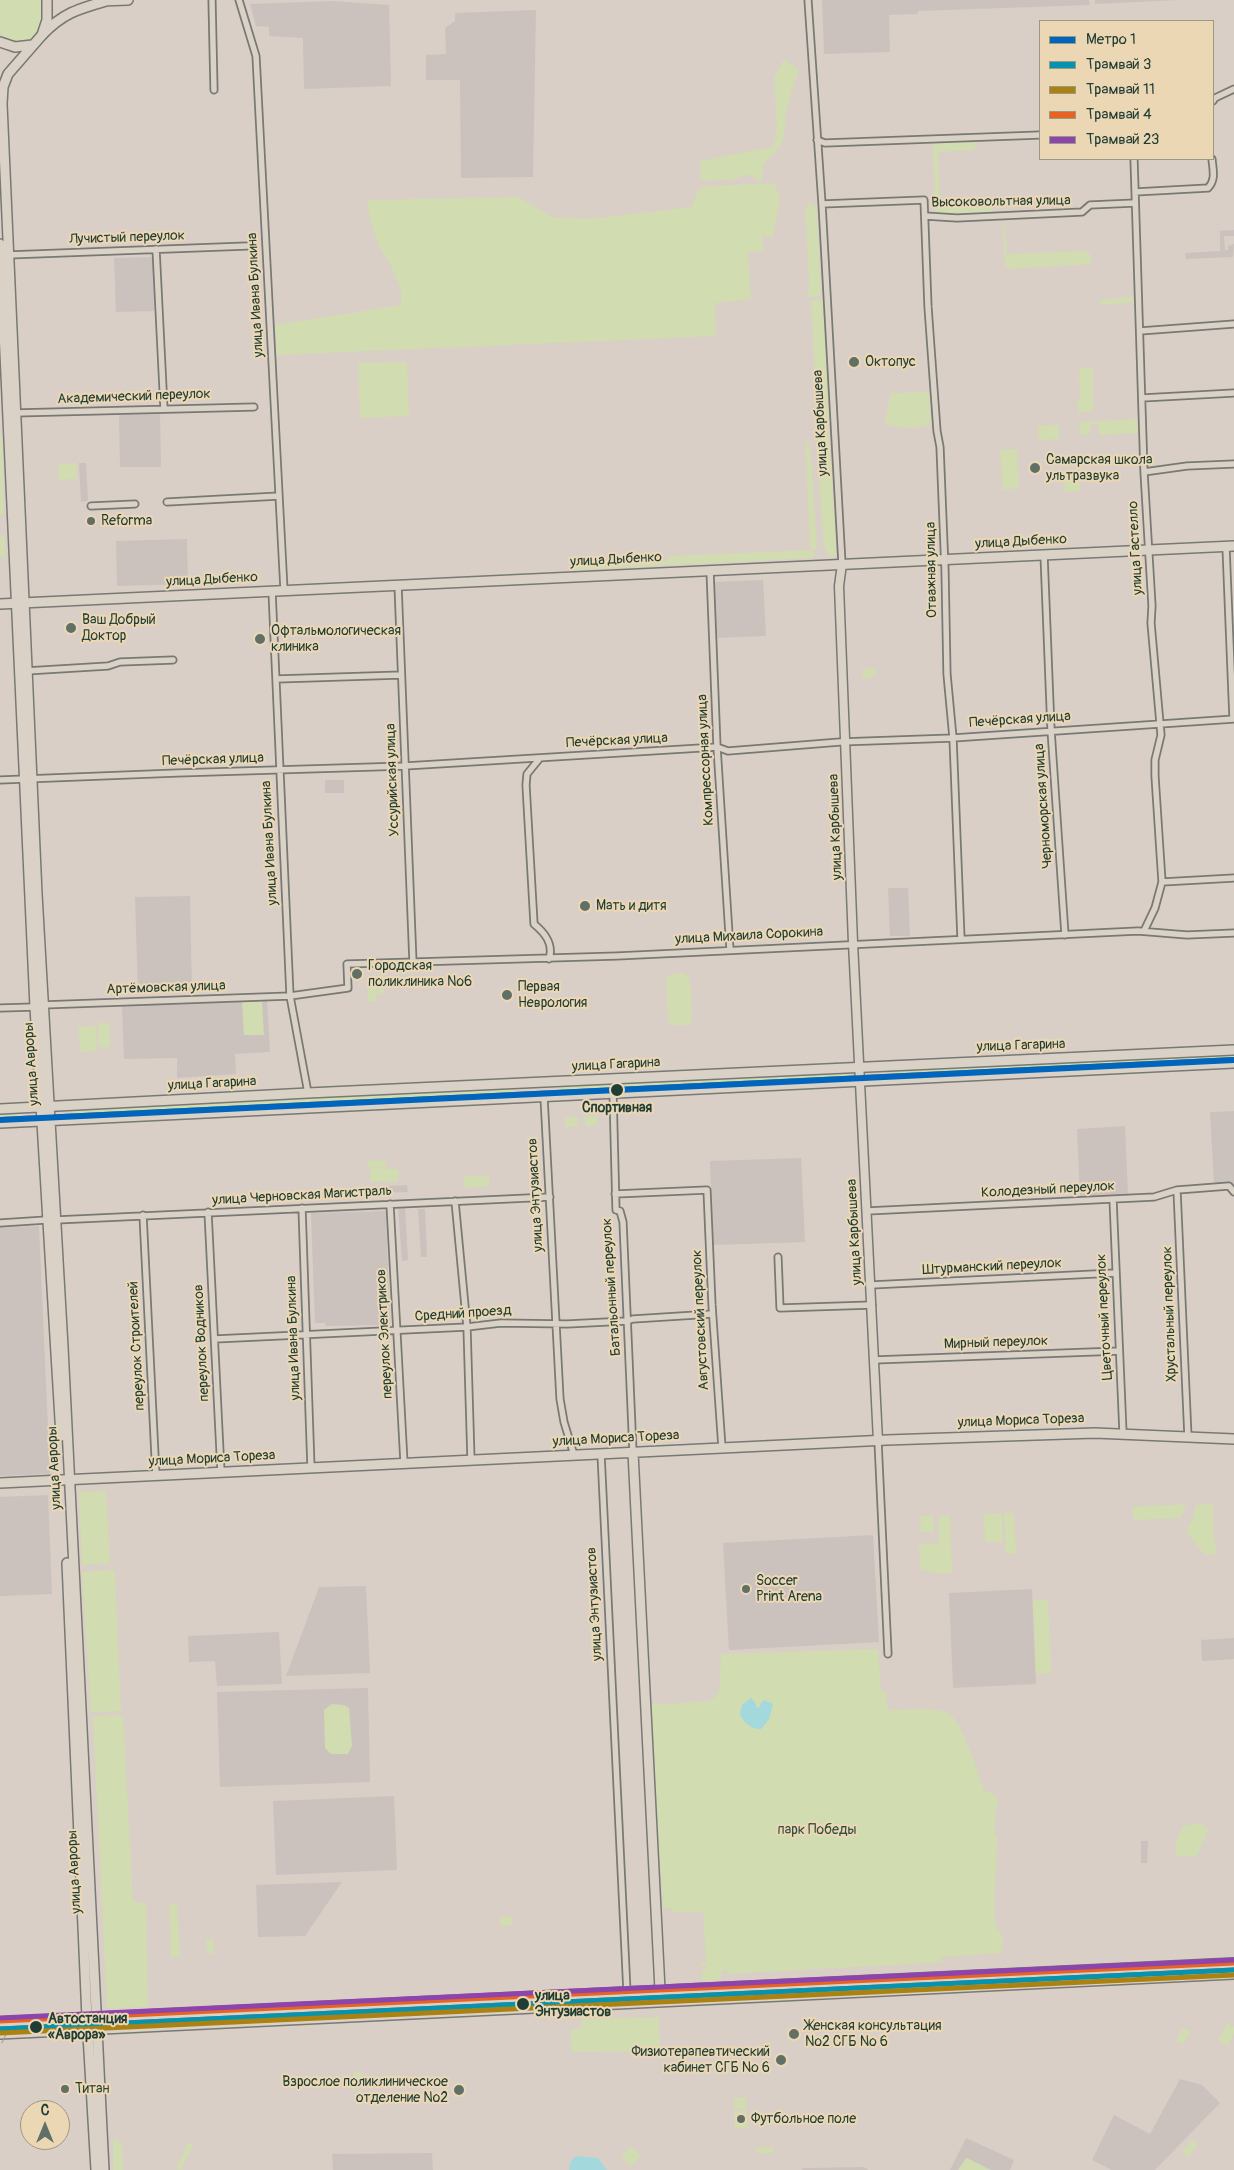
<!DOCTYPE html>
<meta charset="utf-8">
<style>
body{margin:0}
#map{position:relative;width:1234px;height:2170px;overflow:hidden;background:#d9cfc6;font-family:Pangolin,sans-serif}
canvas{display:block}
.legend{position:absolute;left:1039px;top:20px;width:175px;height:140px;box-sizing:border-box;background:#ecd7b5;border:1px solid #9a9981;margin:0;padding:6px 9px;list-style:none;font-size:15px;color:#1f3d34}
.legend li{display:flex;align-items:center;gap:10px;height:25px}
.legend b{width:25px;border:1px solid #9a9981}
.north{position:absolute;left:20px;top:2100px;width:50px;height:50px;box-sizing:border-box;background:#ecd7b5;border:1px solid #9a9981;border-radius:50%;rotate:0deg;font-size:14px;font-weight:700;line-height:20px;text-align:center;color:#1f3d34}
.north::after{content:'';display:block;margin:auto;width:18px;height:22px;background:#607067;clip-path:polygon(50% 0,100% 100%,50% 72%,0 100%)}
</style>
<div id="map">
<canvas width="1234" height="2170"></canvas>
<ul class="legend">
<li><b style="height:6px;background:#0065bd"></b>Метро 1</li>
<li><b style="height:6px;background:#0693af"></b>Трамвай 3</li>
<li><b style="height:6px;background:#ab8112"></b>Трамвай 11</li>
<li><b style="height:6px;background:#e76323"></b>Трамвай 4</li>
<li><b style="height:6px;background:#8e44ad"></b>Трамвай 23</li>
</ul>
<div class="north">С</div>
</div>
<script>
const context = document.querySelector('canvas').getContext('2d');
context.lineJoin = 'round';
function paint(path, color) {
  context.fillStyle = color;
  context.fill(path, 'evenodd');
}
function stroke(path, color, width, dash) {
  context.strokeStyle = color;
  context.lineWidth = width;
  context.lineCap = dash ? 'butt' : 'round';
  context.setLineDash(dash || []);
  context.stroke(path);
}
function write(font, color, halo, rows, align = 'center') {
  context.font = font + ' Pangolin,sans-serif';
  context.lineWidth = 4;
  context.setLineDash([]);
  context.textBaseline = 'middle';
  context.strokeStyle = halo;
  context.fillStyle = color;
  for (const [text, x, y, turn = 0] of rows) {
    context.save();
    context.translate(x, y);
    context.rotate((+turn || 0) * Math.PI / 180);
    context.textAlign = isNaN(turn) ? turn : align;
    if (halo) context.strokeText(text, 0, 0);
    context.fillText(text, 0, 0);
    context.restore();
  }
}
const built = new Path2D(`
 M822 0H1089L1090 5 918 11V14L889 15 890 52 824 54Z
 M1095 0H1181L1095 4Z
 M332 1 389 5 391 86 304 89 303 38 269 36V27L256 26 250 4Z
 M536 10 533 177 461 178 460 80H426V55L446 54 445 28 455 21V13Z
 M1234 230V236H1224L1225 250H1228V246L1234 244 1233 257 1186 259 1185 253 1220 251V231Z
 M153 257 154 311 116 312 114 258Z
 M160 414 161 467H120L119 415Z
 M79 463H86L88 501 81 502Z
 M187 539 188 584 117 586 116 541Z
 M763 580 766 636 716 638 713 582Z
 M325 780H344V793H325Z
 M888 888H908L910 936H890Z
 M190 896 192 991 138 993 135 897Z
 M267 1000 270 1052 235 1054 236 1074 177 1078V1058L124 1059 122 1006Z
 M1234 1111V1183L1214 1184 1210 1112Z
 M1125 1126 1128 1195 1080 1197 1077 1129Z
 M801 1158 805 1242 713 1245 710 1161Z
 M407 1185 408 1192 374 1193V1187Z
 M398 1207H405L408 1260 402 1261Z
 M418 1209H425L427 1257H421Z
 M386 1211 390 1325 326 1326 325 1323H315L311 1213Z
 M39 1226 50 1474 0 1476V1227Z
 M48 1495 52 1594 0 1596V1497Z
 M873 1535 879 1642 729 1650 723 1543Z
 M366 1586 370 1673 286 1676 319 1587Z
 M1032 1589 1036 1684 953 1688 949 1593Z
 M279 1632 282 1684 217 1686 215 1661 189 1662 188 1636Z
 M1234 1638V1659L1202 1661 1201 1640Z
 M368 1688 370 1782 220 1787 217 1692Z
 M394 1796 397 1870 276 1875 273 1801Z
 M1141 1841H1148L1147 1863H1141Z
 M342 1882 305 1936 258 1937 256 1885Z
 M1180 2079 1202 2085 1220 2103 1155 2170H1112L1092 2160 1114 2115 1150 2134Z
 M966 2138 1014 2160 1010 2170H950Z
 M432 2153 433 2170H333L332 2154Z
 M864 2167 869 2170H802L803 2168Z`);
const green = new Path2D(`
 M0 0H41C42 10 43 22 38 31 32 46 7 49 0 32 0 23 0 9 0 0Z
 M784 59 799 70C796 81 790 93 788 104 781 137 793 138 763 164L762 182 747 174 732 180 701 181 700 161 773 147 777 130 774 78Z
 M973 141 976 145 974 150 938 152 940 203 992 201 993 210 988 212 938 213 935 209 933 145 936 143Z
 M774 183 780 200 773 237 762 236 763 251 748 252 751 299 715 303 716 336 276 355 275 325 401 305V290L391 266 379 247 369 217 368 200 518 197 552 217 590 219 692 207 698 189 709 186Z
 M809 204 814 205 817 211 821 296 808 297 809 278 805 208Z
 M1002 222H1004L1007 254 1087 251 1091 256V264L1010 269 1005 266Z
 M1132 297 1135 298V302L1102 305 1099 301 1100 300Z
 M823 299 829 419 817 420 811 301Z
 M407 362 409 416 360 418 358 363Z
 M1091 367 1093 369V411L1079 413 1077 399H1080L1079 371 1081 368Z
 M929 392 931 422C921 431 896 428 885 423L890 395 892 393Z
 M1137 419 1138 433 1099 435 1098 424 1090 425V434L1080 435 1079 422Z
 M828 423 836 544V555L831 558 828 555 824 546 815 424Z
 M1058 424 1059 439 1039 440 1038 426Z
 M0 435H2L4 515H0Z
 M805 440 809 444 811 457 817 548 813 551 810 546Z
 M1017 449 1019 488 1003 490 1000 450Z
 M58 464H77V479L59 480Z
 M1064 477H1080V491L1065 492Z
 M5 536 6 560 0 556V537Z
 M810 550 815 554 813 558 575 570 573 566 666 561 671 556Z
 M877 668 875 676 863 679 862 669Z
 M684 973 690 979 692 1019 688 1025H672L668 1021 666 979 671 974Z
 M376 975 377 1002 368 1001 367 979 371 976Z
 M383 975 384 994H378V976Z
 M262 1001 264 1035H244L242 1002Z
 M98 1023H109L110 1047H99Z
 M96 1026 97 1051 80 1052 78 1027Z
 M1234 1054V1058L1194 1060V1056Z
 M1186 1056 1187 1061 894 1075 892 1073 894 1070Z
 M848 1073 850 1075 849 1078 561 1091 559 1089 561 1087Z
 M512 1088 514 1090 512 1093 74 1115 72 1113 74 1110Z
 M19 1113 21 1116 19 1118 0 1119V1114Z
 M597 1116V1125L585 1126 584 1117Z
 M577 1117 578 1126 565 1127V1118Z
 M368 1160 386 1161V1168L367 1167Z
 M371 1168 398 1169V1182L370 1181Z
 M489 1175V1186L464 1188 463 1176Z
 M106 1491 110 1563 82 1565 79 1492Z
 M1186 1504 1181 1518 1134 1520 1132 1507Z
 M1213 1504 1214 1537 1217 1554 1205 1555 1186 1531 1193 1518 1196 1505Z
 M1002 1513 1003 1542H985L984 1514Z
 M1004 1513H1014L1016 1553 1006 1554Z
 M933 1515 934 1532H921L920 1516Z
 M939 1516H950L952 1573H937L920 1569 919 1544 939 1543Z
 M115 1570 121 1711 91 1712 82 1572Z
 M1048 1599 1051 1673 1036 1674 1033 1600Z
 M878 1649 881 1691 886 1692 888 1710C904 1710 935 1706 949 1714 963 1722 978 1774 984 1790L998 1797 994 1833 997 1838C997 1869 992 1898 996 1928 1004 1933 1005 1946 1000 1953L939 1957 945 1962 728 1974V1971H721V1980L702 1981 701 1971 706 1969V1965L701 1967V1964L706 1962 703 1912H671V1908H663L651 1705 708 1701 715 1698 720 1687 721 1654Z
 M332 1704 344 1705 349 1708 352 1746 348 1754H331L325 1748 324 1710Z
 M123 1715 133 1902 146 1903 148 2007 107 2008 93 1716Z
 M1199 1823 1209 1829 1197 1856H1176V1842L1183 1826Z
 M169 1904H177L180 1957H171Z
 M500 1917H512L513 1925 500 1926Z
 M213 1939 214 1953 207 1954 206 1940Z
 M659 2017 660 2051 572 2052 570 2030 581 2029V2019Z
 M1227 2023 1234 2027V2033L1228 2046 1218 2041Z
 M1183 2028 1190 2031 1183 2044 1176 2041Z
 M355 2071 363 2074 355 2091 348 2087Z
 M746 2097 747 2108 734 2109 733 2098Z
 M747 2110 748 2128H735L734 2111Z
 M116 2138 122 2144 123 2170H113V2140Z
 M1192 2140 1198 2144 1188 2157 1182 2152Z
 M189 2142 193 2145 181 2170 176 2169Z
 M630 2146 641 2155 632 2166 621 2158Z
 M773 2147V2153H756V2148Z
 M966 2158 969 2159 991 2170H958Z`);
const water = new Path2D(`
 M751 1698 755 1702 757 1708 760 1707 761 1703 764 1700 773 1704 769 1719 761 1729C752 1730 743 1722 740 1714L742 1705Z
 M576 2156 598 2158 607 2170H569L571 2161Z`);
const minor = new Path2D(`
 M212 0 214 90
 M239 0 256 56 284 590
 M808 0 822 204 842 564
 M1213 101 1215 98 1234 89
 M817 140 825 143 1040 135
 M1134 159 1144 472 1152 606 1151 623 1161 735 1155 760V776L1162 882 1155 908 1144 931
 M1135 192 1208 188C1216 180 1213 170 1212 159
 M822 204 924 200 928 307 937 431 940 447 945 570 947 674 953 738 961 939
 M925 216 957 218 1082 212 1090 205 1135 203
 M156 249 164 409
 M8 255 247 246
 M1140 331 1234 324
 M1142 398 1234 393
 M15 413 254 407
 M1144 472 1187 466 1234 464
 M167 502 279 496
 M91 506 135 504
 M1226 547 1233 719
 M1044 555 1051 730 1065 935
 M710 570 717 747 730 950
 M398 585 413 963
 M272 591 290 996 308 1093
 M26 671 108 666 120 662 173 660
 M277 679 401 675
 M540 758 527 774 526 785 534 924C545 933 554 944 549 959
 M0 780 177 773 405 766 717 747 728 751 840 742 953 738 1234 719
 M1162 882 1234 878
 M42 1005 290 996 348 988 347 964 617 956 1138 931 1187 935 1234 933
 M0 1008 35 1007
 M613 1093 616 1210 620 1211 623 1222 633 1452
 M544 1097 560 1399 564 1422 574 1455
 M1177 1190 1188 1437
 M615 1194 707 1190 712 1305 722 1448
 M1113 1199 1123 1433
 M455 1201 467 1327 471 1460
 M390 1204 404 1463
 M302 1208 311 1468
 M867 1211 1154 1197 1177 1190 1229 1186 1234 1192
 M208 1212 221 1472
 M143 1215 156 1476
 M56 1220 550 1197
 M0 1223 46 1220
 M778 1257 780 1308 872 1305
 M871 1285 1115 1273
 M215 1339 467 1327 501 1323 567 1324 627 1321 633 1319 712 1314
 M874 1360 1119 1351
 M878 1441 888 1654
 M601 1454 627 1992`);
const tertiary = new Path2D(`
 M842 564 839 586 853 943 878 1441`);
const secondary = new Path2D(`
 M100 1 128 0
 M42 35C63 13 78 9 106 1
 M0 604 1234 546
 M633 1452 660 1990
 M0 1483 887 1440 1095 1433 1234 1439
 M0 2022 1234 1963
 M0 2034 1234 1974`);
const primary = new Path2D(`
 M47 0V20L42 35 8 74 3 87 2 104 37 894 63 1347 104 2170
 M0 42 15 47 32 45
 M0 244 35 1007 61 1436
 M0 1109 308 1093 1234 1050
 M0 1123 1234 1063
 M67 1563 87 2018 96 2170`);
const tram = new Path2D(`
 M2 2043 6 2034 16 2029`);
const tram1 = new Path2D(`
 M0 2029 1234 1970`);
const tram2 = new Path2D(`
 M0 2033 1234 1975`);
const tram3 = new Path2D(`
 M0 2021 1234 1963`);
const tram4 = new Path2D(`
 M0 2018 1234 1960`);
const metro1 = new Path2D(`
 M0 1120 1234 1060`);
const markers = [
 [854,362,6,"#607067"],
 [1035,468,6,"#607067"],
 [91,521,5,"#607067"],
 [71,628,6,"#607067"],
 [260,639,6,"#607067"],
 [585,906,6,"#607067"],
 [357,974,6,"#607067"],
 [507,995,6,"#607067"],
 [617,1090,7,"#1f3d34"],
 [746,1589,5,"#607067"],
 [523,2004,7,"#1f3d34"],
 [36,2027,7,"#1f3d34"],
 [794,2034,6,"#607067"],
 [781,2060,6,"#607067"],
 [65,2089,5,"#607067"],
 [459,2090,6,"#607067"],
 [741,2119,5,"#607067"]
];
const streetNames = [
 ["Высоковольтная улица",1001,202,-1],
 ["Лучистый переулок",127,238,-2],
 ["улица Ивана Булкина",256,295,-93],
 ["Академический переулок",134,397,-2],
 ["улица Карбышева",821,423,-93],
 ["улица Дыбенко",1021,542,-3],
 ["улица Гастелло",1136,548,-93],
 ["улица Дыбенко",616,560,-3],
 ["Отважная улица",932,570,-91],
 ["улица Дыбенко",212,580,-3],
 ["Печёрская улица",1020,720,-4],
 ["Печёрская улица",617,741,-3],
 ["Печёрская улица",213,760,-2],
 ["Компрессорная улица",706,760,-93],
 ["Уссурийская улица",393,780,-92],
 ["Черноморская улица",1044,806,-94],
 ["улица Карбышева",836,827,-92],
 ["улица Ивана Булкина",270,843,-93],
 ["улица Михаила Сорокина",749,936,-3],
 ["Артёмовская улица",166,988,-2],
 ["улица Гагарина",1021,1046,-2],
 ["улица Авроры",32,1064,-94],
 ["улица Гагарина",616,1065,-3],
 ["улица Гагарина",212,1084,-3],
 ["Колодезный переулок",1048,1190,-3],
 ["улица Энтузиастов",536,1195,-93],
 ["улица Черновская Магистраль",302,1196,-3],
 ["улица Карбышева",855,1232,-93],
 ["Штурманский переулок",992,1267,-3],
 ["Батальонный переулок",612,1287,-94],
 ["Средний проезд",463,1314,-4],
 ["Хрустальный переулок",1170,1314,-92],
 ["Цветочный переулок",1105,1317,-93],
 ["Августовский переулок",701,1320,-93],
 ["переулок Электриков",385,1334,-93],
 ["улица Ивана Булкина",294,1338,-92],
 ["переулок Водников",202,1343,-93],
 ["Мирный переулок",996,1343,-2],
 ["переулок Строителей",137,1346,-93],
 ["улица Мориса Тореза",1021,1421,-2],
 ["улица Мориса Тореза",616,1439,-3],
 ["улица Мориса Тореза",212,1459,-3],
 ["улица Авроры",55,1468,-93],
 ["улица Энтузиастов",595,1604,-93],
 ["улица Авроры",75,1872,-93]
];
const poiNames = [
 ["Октопус",865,362],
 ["Самарская школа",1046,460],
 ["ультразвука",1046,476],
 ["Reforma",101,521],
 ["Ваш Добрый",82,620],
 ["Доктор",82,636],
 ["Офтальмологическая",271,631],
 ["клиника",271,647],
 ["Мать и дитя",596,906],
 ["Городская",368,966],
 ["поликлиника №6",368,982],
 ["Первая",518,987],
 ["Неврология",518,1003],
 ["Soccer",756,1581],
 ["Print Arena",756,1597],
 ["Женская консультация",805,2026],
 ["№2 СГБ № 6",805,2042],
 ["Физиотерапевтический",770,2052,"right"],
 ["кабинет СГБ № 6",770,2068,"right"],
 ["Взрослое поликлиническое",448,2082,"right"],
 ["отделение №2",448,2098,"right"],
 ["Титан",75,2089],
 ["Футбольное поле",751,2119]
];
const stopNames = [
 ["Спортивная",617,1108,"center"],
 ["улица",535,1996],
 ["Энтузиастов",535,2012],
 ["Автостанция",48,2019],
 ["«Аврора»",48,2035]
];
const parkNames = [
 ["парк Победы",817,1830]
];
paint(built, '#cbc2be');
paint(green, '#d1dcb0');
paint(water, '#a3d8dc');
stroke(minor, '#787974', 9);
stroke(tertiary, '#787974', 11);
stroke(secondary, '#787974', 12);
stroke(primary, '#787974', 12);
stroke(minor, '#dad2c7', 5.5);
stroke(tertiary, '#dad2c7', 8);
stroke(secondary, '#dad2c7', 9);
stroke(primary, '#dad2c7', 9);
stroke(tram, '#9d9b92', 1);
stroke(tram1, '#0693af', 5);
stroke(tram2, '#ab8112', 5);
stroke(tram3, '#e76323', 5);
stroke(tram4, '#8e44ad', 5);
stroke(metro1, '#0065bd', 6);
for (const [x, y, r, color] of markers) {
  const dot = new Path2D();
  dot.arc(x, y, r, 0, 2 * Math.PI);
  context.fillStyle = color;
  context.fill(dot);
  stroke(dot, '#ecd7b5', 2);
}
write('14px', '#1f3d34', '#ecd7b5', streetNames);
write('14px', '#1f3d34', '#ecd7b5', poiNames, 'left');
write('bold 14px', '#1f3d34', '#ecd7b5', stopNames, 'left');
write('14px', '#304e3f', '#ecd7b5', parkNames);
</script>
